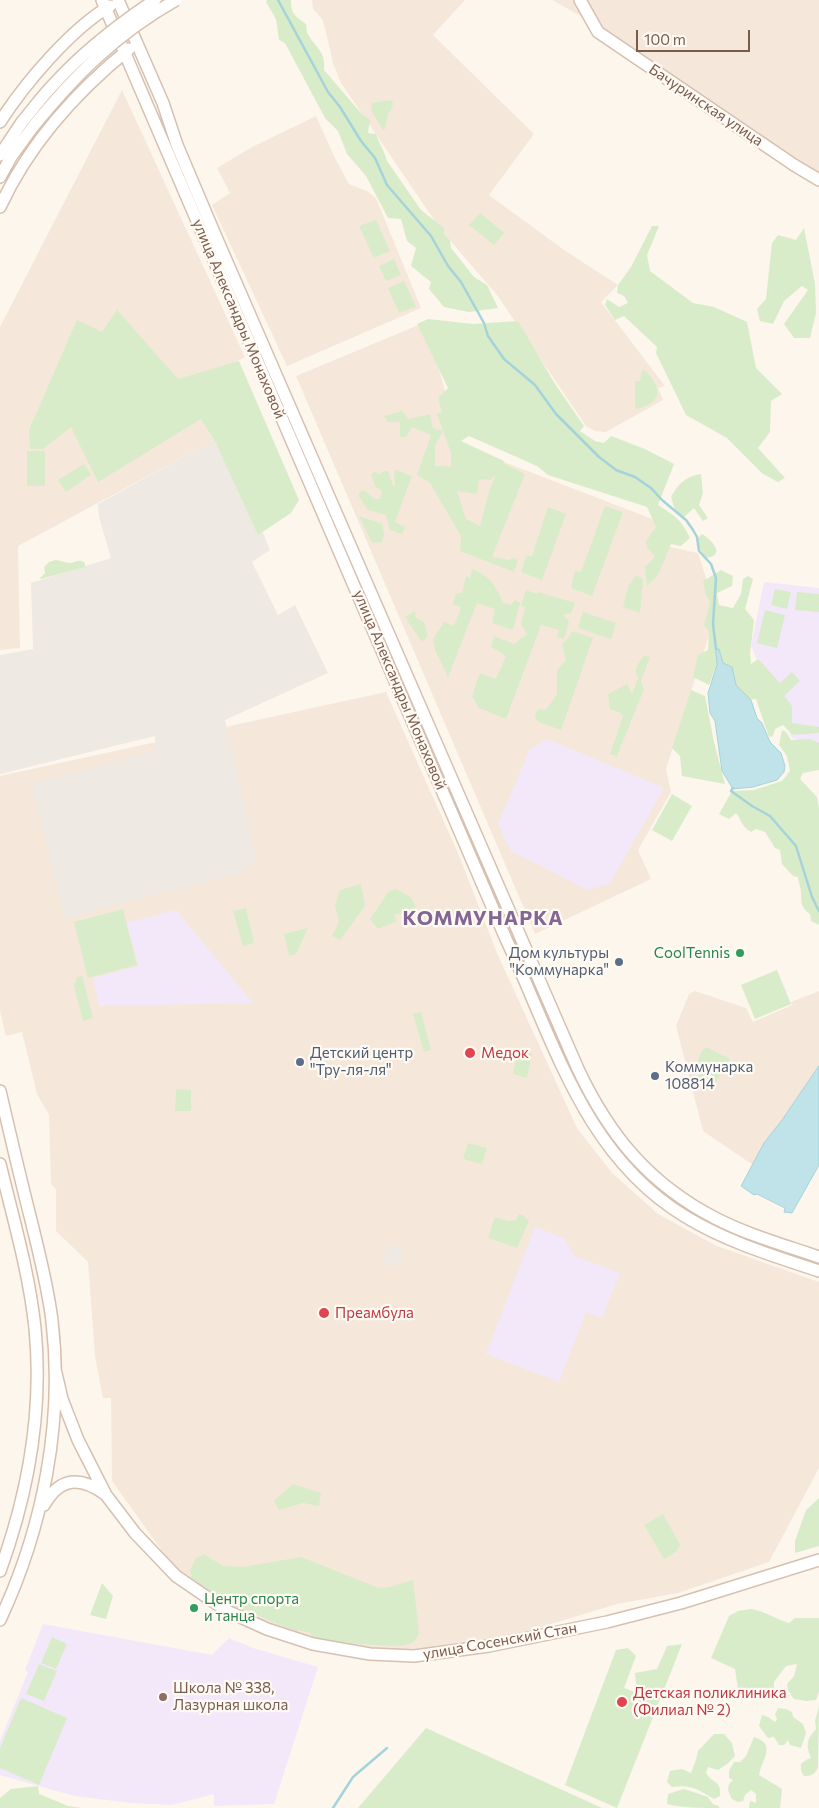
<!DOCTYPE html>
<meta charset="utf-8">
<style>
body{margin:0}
#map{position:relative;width:819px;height:1808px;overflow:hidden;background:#fdf6ec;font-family:Commissioner,sans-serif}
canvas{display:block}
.scale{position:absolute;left:636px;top:30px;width:114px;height:22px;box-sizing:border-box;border:2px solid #7a5c4d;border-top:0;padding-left:6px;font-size:15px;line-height:18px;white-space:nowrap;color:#7a5c4d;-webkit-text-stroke:4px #fffaf3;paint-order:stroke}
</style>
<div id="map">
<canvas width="819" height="1808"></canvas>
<div class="scale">100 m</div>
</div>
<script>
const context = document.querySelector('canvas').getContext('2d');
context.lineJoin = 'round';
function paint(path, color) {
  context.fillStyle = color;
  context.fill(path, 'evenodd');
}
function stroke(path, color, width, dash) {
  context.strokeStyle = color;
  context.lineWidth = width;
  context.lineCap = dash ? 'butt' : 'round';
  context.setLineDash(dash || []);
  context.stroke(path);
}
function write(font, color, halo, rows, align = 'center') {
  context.font = font + ' Commissioner,sans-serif';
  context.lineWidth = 4.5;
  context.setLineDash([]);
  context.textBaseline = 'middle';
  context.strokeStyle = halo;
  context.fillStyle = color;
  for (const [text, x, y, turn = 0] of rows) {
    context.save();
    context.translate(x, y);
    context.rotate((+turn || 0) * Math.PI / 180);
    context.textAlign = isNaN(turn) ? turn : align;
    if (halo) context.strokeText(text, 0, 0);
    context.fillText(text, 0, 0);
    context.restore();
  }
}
const residential = new Path2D(`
 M312 0H465L433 35 534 134 489 195 564 250 618 285 601 302 665 386 658 388 663 400 606 432 595 431 586 426 497 295 441 230 341 83 333 63 326 32 322 19 313 9Z
 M552 0H819V179L579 15Z
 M122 90 245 357 204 380 224 435 18 546 20 648 0 650V327Z
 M316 116 334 156 349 184 367 191 376 198 421 308 287 366 212 205 230 193 217 168 252 147Z
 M426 322 460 445 655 520 670 547 698 553 717 611 666 769 671 792 638 850 651 879 535 934 296 376Z
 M386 692 458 853 497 953 577 1128 612 1173 658 1214 717 1246 819 1282V1468L769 1562 678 1593 617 1604 515 1635 463 1646 394 1650 357 1649 311 1641 229 1608 198 1586 170 1562 112 1481 111 1398H103L95 1356 88 1262 56 1231V1189L51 1184 49 1115 37 1094 22 1032 6 1036 0 1011V776Z
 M695 991 746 1008 753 1022 792 1005 791 1002 819 991V1066L782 1120 764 1143 753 1165 703 1131 676 1026 689 994Z`);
const industrial = new Path2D(`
 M223 435 270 550 252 562 278 615 295 605 328 673 225 720 257 861 243 866 244 872 65 918 32 784 156 751 155 736 0 774V655L33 649 31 583 111 558 99 517 98 504Z
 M389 1244 404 1250 397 1268 382 1262Z`);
const education = new Path2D(`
 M764 582 819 588V748L792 738 751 646Z
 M547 739 664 788 610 883 588 890 511 851 498 824 530 749Z
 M176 910 253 1003 99 1006 93 978 139 966 126 923Z
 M535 1227 565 1239 574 1256 620 1273 602 1318 586 1312 559 1382 486 1354Z
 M43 1624 212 1655 229 1638 253 1648 318 1667 274 1804 214 1806V1794L172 1805 131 1803 74 1796 0 1775V1741L28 1672 25 1670Z`);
const green = new Path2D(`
 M267 0H291C291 14 295 16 306 24 307 28 306 33 309 36 317 49 326 52 324 70L361 113 370 120 368 133 376 134C379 143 385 152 387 161L421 210 444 228V234L450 240 451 248 474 277 487 285 498 308 469 312 444 307 429 289 431 282 411 266 416 248 407 241 401 219 388 218 366 176 347 154 338 131 325 118 285 43 279 40 276 19 266 2Z
 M391 100 393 103 392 108 388 114 385 129 383 130 372 112 371 103Z
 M480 213 504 233 494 245 469 225Z
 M376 220 390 251 374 258 359 226Z
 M652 226H659L647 255 650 271 693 303 714 307 747 322 756 368 782 394 771 401 770 432 758 448 785 478 778 482 763 474 727 438 686 415 656 353 657 347 624 316 615 320 605 305 607 299 619 307 628 303 624 296 617 293 618 285 631 267Z
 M804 228 815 284 816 313 810 338H794L784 324 808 290 802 286 784 301 773 324 760 321 757 309 766 299 772 243 778 235 796 240Z
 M394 259 401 275 386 281 379 266Z
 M404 281 416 307 399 313 388 288Z
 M117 310 178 379 239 361 299 500 291 513 258 535 216 443 201 419 98 482 71 427 43 449H30L29 430 77 320 102 332Z
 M428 319 473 324 518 321 555 384 584 426 580 431 595 441 604 443 611 436 645 449 674 464 658 505C675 516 681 519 690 538L681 546 671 544 658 575 647 586 645 567 655 557 647 547 646 541 656 527 647 507 548 475 537 466 469 436 461 441 504 461 503 463 525 474 492 557 510 560 512 558 518 560 514 572 460 551 461 536 430 483 417 475 431 435 412 427 406 437H400V422H388L384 416 402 411 408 419 430 414 433 428 443 431 435 446V466H451V453L437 414 442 412 438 398 448 388 417 324ZM496 475 490 488 480 526 466 519 457 491 477 494 479 479 490 480Z
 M642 370 646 371C660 387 665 402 637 409L635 406V381H640Z
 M27 451H45V486H27Z
 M84 464 91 475 66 492 58 480Z
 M396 470 412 476 395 522 405 527 402 534 390 530 386 515 368 510 358 495 362 490 367 492 374 499H380L382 491 375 486 371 474 376 472 379 474 384 471H388L393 486H395L394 473Z
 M701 474 703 493 699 505 708 518 703 521 694 508 683 518 675 510 671 497C679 483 685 477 701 474Z
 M605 506 623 512 592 596 571 588 575 571 581 572Z
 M548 507 566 514 542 580 521 572 526 556H532Z
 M359 516 382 524 384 534 382 542 372 543Z
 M702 534C712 540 727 556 705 558L698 545 697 539Z
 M56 560C60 560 65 563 69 563 76 563 78 558 85 563V567L41 579 40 578 45 573 44 567 49 562Z
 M472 569C489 575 496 586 503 603L511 605 515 600 520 603 513 630 492 623 495 609 477 603 448 677 435 650 433 639 444 622 454 626 461 608 453 604 456 593H462L466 576 470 578Z
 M721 570 733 576 732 586 717 593 719 605 733 608 741 594 743 579 748 576 753 579 745 609 754 620 750 654 751 664 758 659 780 683 792 672 800 681 784 696 792 706V723L819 727V733L793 735 783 725 775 729 773 736 769 737 756 699 740 700 738 696 730 666 717 664 709 685 693 677 698 655 708 650 709 631 704 625 710 602 706 595 703 581Z
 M636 575 643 579 640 613 623 607 628 587Z
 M775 589 791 592 787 609 771 605Z
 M526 590 537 594 538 592 575 603 571 613 564 615 569 622 564 639 557 637 559 630 541 625 506 719 479 708 472 696 480 673 496 679 506 656 491 647 494 636 514 644 527 634 521 624 525 608H527L521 606Z
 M797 592 819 594V612L795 610Z
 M765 610 785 615 777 648 757 643Z
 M415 611 416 618 424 622 428 636 422 642 405 617Z
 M583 612 616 623 611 639 578 628Z
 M573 631 593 638 561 730 539 722 536 719 535 714 539 709 546 710 557 694V671L566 660 562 645Z
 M643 656 650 657 641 681 644 689 617 756 610 754 623 716 619 712 610 709 608 694 627 684 632 694 638 678 635 670Z
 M691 690 705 696 714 742 725 784 682 776 680 756 672 748Z
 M782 730 786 732 791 740 810 739 819 743V770L803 773 800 779 817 797 819 808V925L811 921 810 914C801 908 801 902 801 893 801 887 798 882 798 877L793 876 782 864 780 850 775 848 765 832 756 829 751 832C741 826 742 821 736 813L729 819 719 814 732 791 754 790 782 781 790 771 787 756 779 745Z
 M672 794 692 806 672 841 652 830Z
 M361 884 365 906 340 940 332 936 339 922 335 905 340 890Z
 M396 889 412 898 416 909 394 915 397 921 378 929 370 919 389 891Z
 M246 908 254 943 243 946 233 911Z
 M123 909 137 965 88 978 74 922Z
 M308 928 296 954 289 956 284 934Z
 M777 970 791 1004 755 1019 741 985Z
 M82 976 93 1018 83 1021 74 986 77 977Z
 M421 1012 431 1050 424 1052 413 1014Z
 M706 1047 730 1059 711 1090 701 1085C698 1071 694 1058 706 1047Z
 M518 1050 532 1054 527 1078 513 1074Z
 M176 1089 191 1090V1111H175Z
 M468 1143 487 1148 482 1164 463 1159Z
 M519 1214 524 1216 529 1221 517 1248 488 1238 495 1217 508 1221 516 1220Z
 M293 1484 321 1493 319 1506 303 1503 279 1510 274 1501Z
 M819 1498V1546L795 1553V1541L806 1510Z
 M663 1514 680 1545 676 1552 664 1559 644 1525Z
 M204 1554 223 1566 243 1567 301 1557 379 1588 389 1587 413 1580 419 1633C417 1638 415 1642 409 1644 395 1650 331 1640 312 1639L311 1633 299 1630 297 1631 272 1622 247 1610 244 1612 196 1583 192 1579 190 1571 196 1558Z
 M102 1583 113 1596 106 1619 90 1615Z
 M751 1609C765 1611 775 1619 789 1623L795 1618H819V1691L816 1700 806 1701 794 1699 788 1690 787 1684 794 1676 797 1664 786 1666 774 1682V1692L761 1695H739L735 1669 711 1658 729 1616 738 1611Z
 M52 1637 67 1644 56 1669 41 1663Z
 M682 1644 617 1808 565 1785 616 1650 628 1648 636 1656 624 1688 635 1692 636 1685 635 1673 657 1669 667 1646Z
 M39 1664 57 1671 44 1701 26 1694Z
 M21 1698 67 1718 39 1785 0 1768V1748Z
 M819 1706 818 1767C815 1774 812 1776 804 1776L801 1771V1764L806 1760 811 1758C806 1745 806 1740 816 1729L815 1721Z
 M778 1708 786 1709 792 1712 793 1717 803 1724 806 1733 801 1748 790 1745 788 1740 784 1745H779L774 1737 768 1738 759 1726 762 1715 768 1717 775 1722 777 1719 775 1714Z
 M426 1728 602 1808H358Z
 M714 1734H724L732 1743 735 1756 727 1764 718 1770 708 1767 706 1773C713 1784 722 1781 720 1796L714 1799C699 1790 691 1784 672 1787L667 1782 670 1771 682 1769 691 1773 696 1760 698 1751Z
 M754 1737C777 1744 762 1759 759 1775L782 1789 780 1808H749L750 1801 756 1803V1794L751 1790 745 1795 743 1801 737 1802 731 1798 728 1790 729 1784 733 1780 729 1778V1771L734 1762H740L746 1756Z
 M38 1786 39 1794 68 1806 82 1808H0V1798L11 1789Z
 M684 1789 708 1797 713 1804 719 1806V1808C704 1808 680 1808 667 1804L668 1794Z`);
const water = new Path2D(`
 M716 649H719L723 663 732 667 736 685 751 700 757 718 762 723 770 742 781 753 785 766 784 772 777 780 753 787 733 789 722 771 715 721 710 713 708 693 717 665Z
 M819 1066V1165L792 1213 784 1212 785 1208 757 1194 754 1195 741 1186 764 1143 782 1120Z`);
const stream = new Path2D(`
 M278 0 328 92 340 107 361 141 375 158 387 185 431 236 448 266 461 282 484 323 488 336 504 359 535 385 556 414 599 457 616 470 635 477 651 488 662 500 686 520 693 530 697 537 699 551 711 564 716 578 713 624 716 649
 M733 788 731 791 752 806 770 816 796 846 812 897 819 911
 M333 1808 353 1777 387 1748`);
const secondary = new Path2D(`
 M102 0 506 939C554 1040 583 1155 686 1217 727 1242 774 1256 819 1271
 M118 0 163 103 177 145 216 237 578 1069C609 1135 649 1184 715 1218 748 1235 784 1245 819 1257
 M580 0 598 32 794 165 819 180
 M0 122C25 83 71 29 110 6
 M0 155 22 122
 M0 177 11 157 32 128
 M0 207C29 144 76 92 129 49
 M0 1091C10 1134 20 1177 31 1220 39 1253 48 1287 52 1321 64 1422 43 1528 0 1620
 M0 1164C13 1218 29 1272 35 1328 43 1410 28 1494 0 1571
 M56 1373 62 1399 78 1440 106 1495 135 1533 176 1576 227 1611 267 1629 313 1644 370 1654 414 1656 489 1646 607 1622 681 1603 819 1560
 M44 1505C60 1477 80 1476 105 1494`);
const secondaryBridge = new Path2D(`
 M22 122C33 109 43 95 55 83 84 51 119 24 155 0
 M32 128C75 75 116 34 176 0`);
const markers = [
 [740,953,5,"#2e9e5b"],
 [619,962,5,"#5c6f8a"],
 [470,1053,6,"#e0444e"],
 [300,1062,5,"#5c6f8a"],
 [655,1076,5,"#5c6f8a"],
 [324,1313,6,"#e0444e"],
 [194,1608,5,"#2e9e5b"],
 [163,1697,5,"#8d6e63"],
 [622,1702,6,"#e0444e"]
];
const streetNames = [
 ["Бачуринская улица",706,105,34],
 ["улица Александры Монаховой",239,319,67],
 ["улица Александры Монаховой",400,690,67],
 ["улица Сосенский Стан",500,1641,-10]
];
const serviceNames = [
 ["Дом культуры",609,953,"right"],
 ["\"Коммунарка\"",609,970,"right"],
 ["Детский центр",310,1053],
 ["\"Тру-ля-ля\"",310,1070],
 ["Коммунарка",665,1067],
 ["108814",665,1084]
];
const leisureNames = [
 ["CoolTennis",730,953],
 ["Центр спорта",204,1599,"left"],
 ["и танца",204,1616,"left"]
];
const healthNames = [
 ["Медок",481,1053],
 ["Преамбула",335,1313],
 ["Детская поликлиника",633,1693],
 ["(Филиал № 2)",633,1710]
];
const educationNames = [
 ["Школа № 338,",173,1688],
 ["Лазурная школа",173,1705]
];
const districtNames = [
 ["КОММУНАРКА",483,918]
];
paint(residential, '#f5e8da');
paint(industrial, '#efe9e4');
paint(education, '#f3e8fa');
paint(green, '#d8ecc9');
paint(water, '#bfe3e8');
stroke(water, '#a5d3da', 1);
stroke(stream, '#a5d3da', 2.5);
stroke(secondary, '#d6c0b0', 14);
stroke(secondary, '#fff', 11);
stroke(secondaryBridge, '#d6c0b0', 14, []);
stroke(secondaryBridge, '#fff', 11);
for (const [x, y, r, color] of markers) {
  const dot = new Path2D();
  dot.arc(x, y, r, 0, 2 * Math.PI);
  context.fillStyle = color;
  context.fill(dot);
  stroke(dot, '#fffaf3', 2);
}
write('15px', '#7a5c4d', '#fffaf3', streetNames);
write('15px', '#4e5e75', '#fffaf3', serviceNames, 'left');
write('15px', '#27864d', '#fffaf3', leisureNames, 'right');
write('15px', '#be3a42', '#fffaf3', healthNames, 'left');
write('15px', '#785e54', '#fffaf3', educationNames, 'left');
context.letterSpacing = '1px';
write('bold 20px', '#846695', '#fffaf3', districtNames);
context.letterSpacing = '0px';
</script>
